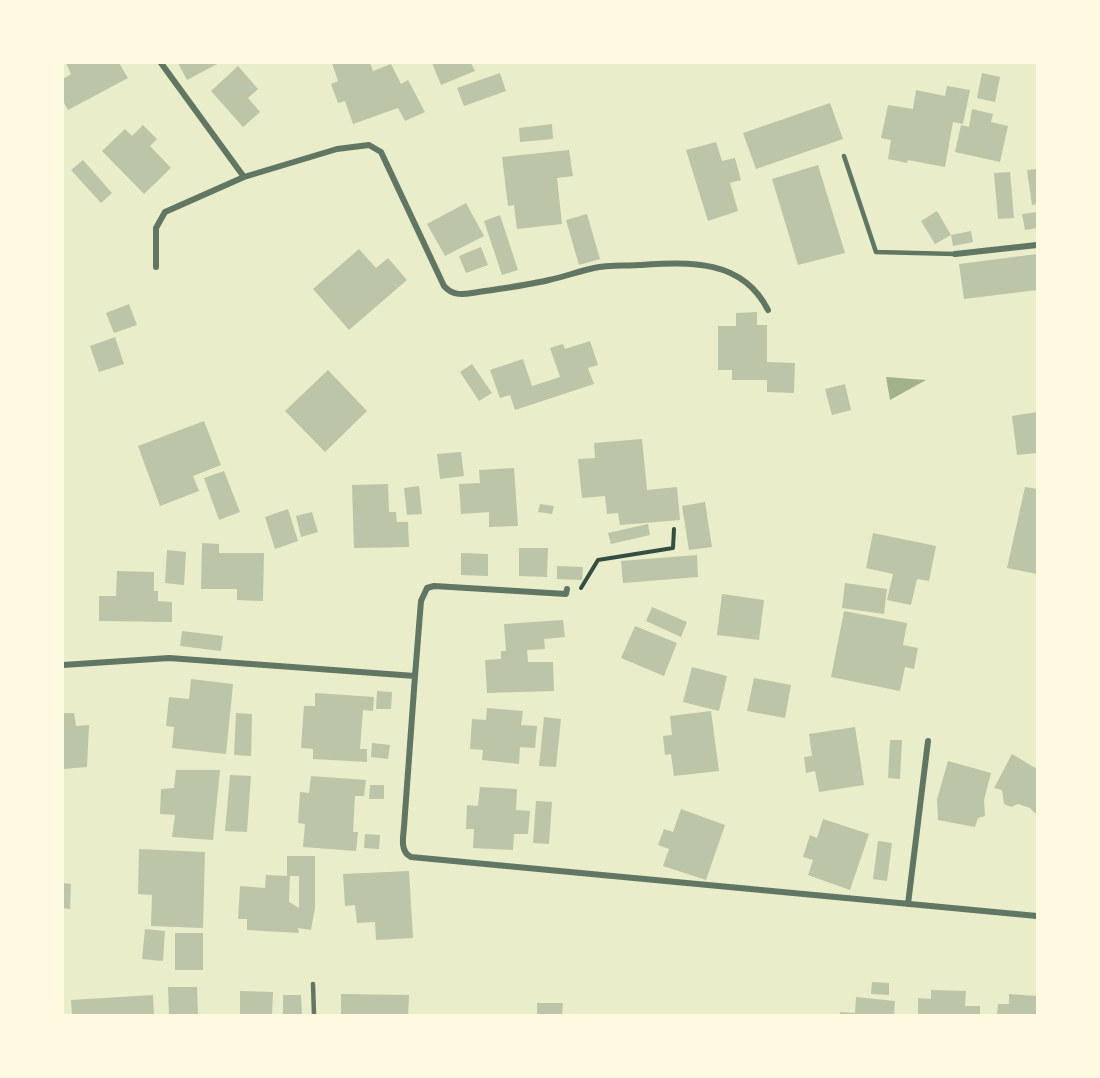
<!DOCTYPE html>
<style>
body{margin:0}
#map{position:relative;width:1100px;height:1078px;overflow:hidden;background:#e9edc9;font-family:"Varela Round",sans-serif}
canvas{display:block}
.frame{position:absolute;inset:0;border:64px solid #fefae0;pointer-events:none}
</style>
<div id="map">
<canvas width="1100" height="1078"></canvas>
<div class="frame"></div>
</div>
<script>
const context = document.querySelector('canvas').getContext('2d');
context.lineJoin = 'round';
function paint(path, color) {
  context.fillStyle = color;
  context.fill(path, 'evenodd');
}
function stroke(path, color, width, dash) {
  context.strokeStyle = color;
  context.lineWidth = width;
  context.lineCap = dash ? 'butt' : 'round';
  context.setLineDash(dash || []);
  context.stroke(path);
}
const water = new Path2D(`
 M886 377 926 380 890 400Z`);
const building = new Path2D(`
 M66 63H119L128 78 68 110 63 101V79L71 74Z
 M178 63H219L187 80Z
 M332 63H370L373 71 391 64 401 84 408 80 425 112 405 121 398 108 353 124 345 101 338 103 331 84 338 81Z
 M432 63H471L475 71 441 85Z
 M238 66 258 89 248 98 260 112 243 127 211 91Z
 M500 73 506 91 464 106 457 88Z
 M982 73 1000 77 995 102 977 98Z
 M947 86 970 90 963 124 953 122 945 167 908 160 907 163 888 159 891 140 881 138 888 105 913 109 916 90 945 96Z
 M830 103 843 139 756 169 743 133Z
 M972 109 993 114 991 122 1008 126 1000 162 955 152 961 125 969 127Z
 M552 124 553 139 520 142 519 128Z
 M143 125 157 139 150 146 171 168 144 194 102 151 125 129 132 136Z
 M716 142 722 161 735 158 741 180 730 183 738 211 708 221 686 150Z
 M569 150 573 176 557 178 562 224 517 229 514 205 508 206 502 157Z
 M83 160 112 193 101 203 71 170Z
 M818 165 845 253 798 265 772 179Z
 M1037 169V204L1032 205 1027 170Z
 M1010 172 1014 218 998 219 994 173Z
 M466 203 484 236 445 256 427 224Z
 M937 211 951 235 935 244 921 221Z
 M1037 212V228L1025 230 1022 214Z
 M587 214 600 259 579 265 566 220Z
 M500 215 518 270 502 275 484 221Z
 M971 231 973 242 953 246 951 235Z
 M481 247 488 265 466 273 459 256Z
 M359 249 376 268 388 258 407 280 349 330 313 289Z
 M1037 254V290L964 299 959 264Z
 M129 304 137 325 114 333 106 313Z
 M757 312V325H767V362L795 363 794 393 767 392V380H732V370H718V326H736V313Z
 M115 337 124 364 99 372 90 346Z
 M590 341 598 365 588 368 594 384 515 410 510 395 500 398 490 370 523 359 532 386 560 377 550 348 563 344 565 349Z
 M472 364 492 393 479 401 460 372Z
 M328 370 367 411 325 452 285 411Z
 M845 384 851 410 832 415 825 389Z
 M1037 412V453L1017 455 1012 416Z
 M204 421 221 465 193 476 199 491 160 506 138 446Z
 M642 439 647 490 677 487 680 520 620 525 618 513 607 514 605 496 582 498 578 459 595 458 594 443Z
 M461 452 464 476 440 479 437 454Z
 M514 468 518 526 489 527V512L461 514 459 484 480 483 479 470Z
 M224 471 240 512 219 520 204 478Z
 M388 484 389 512H396L397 522H408L409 547 354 548 352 485Z
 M419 486 422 514 407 515 404 488Z
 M1025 487 1037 489V574L1007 568Z
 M705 502 712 547 689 550 682 506Z
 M540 504 554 506 552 514 538 512Z
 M288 509 298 541 275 549 265 517Z
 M312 512 318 532 301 537 296 516Z
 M648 524 650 535 611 544 608 533Z
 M873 533 936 546 929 581 917 579 911 605 887 600 893 574 866 568Z
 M202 543 219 544V553H264L263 601 237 600V589H201Z
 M519 548H548L547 577 519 576Z
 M167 550 186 552 184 585 165 583Z
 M461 553 488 554V576L461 575Z
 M697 555 698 577 623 583 621 561Z
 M557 566 583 567 582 580 557 579Z
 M117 571 154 572V591H158V601L172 602V622L99 621V596H116Z
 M845 583 887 589 884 614 842 608Z
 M722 594 764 600 759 640 717 635Z
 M652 607 687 622 681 637 646 621Z
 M844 611 907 623 903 645 918 648 914 669 905 667 900 691 831 677Z
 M563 620 565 637 544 639 545 649 527 650 528 662H553L554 691 487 693 485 660 501 659V651H506L504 624Z
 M635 626 677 643 664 676 621 658Z
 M182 631 223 636 221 651 180 646Z
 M692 667 727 676 719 711 683 702Z
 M754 678 791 685 785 718 747 711Z
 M191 679 233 684 226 754 172 748 174 727 166 726 169 697 189 699Z
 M377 691 392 692 391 709H376Z
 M315 693 374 697 373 711 363 710 360 749H367V762L313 759V749L301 748 304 706H315Z
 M487 708 523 711 521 725 537 726 535 748 520 747 519 764 482 760 483 750 470 749 472 719 486 720Z
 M711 711 719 771 674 776 671 754 665 755 663 736 672 735 670 716Z
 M63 713H74L76 726 89 725 87 767 63 769Z
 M236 713 252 714 251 756 234 755Z
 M544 717 561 719 556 767 539 766Z
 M855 727 864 785 819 792 815 771 806 773 804 757 812 756 809 734Z
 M890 740H902L900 779 888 778Z
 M372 743 390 745 388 759 371 757Z
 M1012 754 1037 769V815L1030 808 1018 804 1011 807 1004 804 1002 790 994 788Z
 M948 761 991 773 984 800 985 816 978 818 975 827 938 820 937 799Z
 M176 770H220L213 840 172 837 175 815 160 814 161 789 174 788Z
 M230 775 251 776 247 832 225 831Z
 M311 776 366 780 364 796H355L353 832H358L356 851 303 847 305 824 298 823 300 792 309 793Z
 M370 785H384V799H369Z
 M480 787 517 789 516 810 530 811 528 834H514L513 850 473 848 474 829H466L467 805 478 806Z
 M536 801 552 802 549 844 533 843Z
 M681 809 725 825 706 880 663 866 669 849 658 845 664 829 673 832Z
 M823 819 869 834 850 890 808 875 813 860 803 857 810 835 817 838Z
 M365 834 380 835 379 849 364 848Z
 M878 841 892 843 887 881 873 879Z
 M139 849 205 852 203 928 151 926 152 895 138 894Z
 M287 856H315V908L311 930 298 928 299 933 247 930V919H238L240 886 265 888 266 875 287 876ZM290 876H299V908L289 902Z
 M409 871 413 938 376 940 375 922 357 923 355 905 345 906 343 874Z
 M63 883 71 884 70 909 63 908Z
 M145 929 165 931 163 961 142 959Z
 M175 933H203V970H175Z
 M872 982 889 983V995L871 994Z
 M168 987H197L198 1015H169Z
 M931 990 966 991 965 1006H980V1015H918V998L931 999Z
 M240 991 273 992 272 1015H240Z
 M341 994 409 995 408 1015H341Z
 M1009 994 1037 996V1015H997L998 1004H1009Z
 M153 995 154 1015H72L71 1000Z
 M283 995H301L302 1015H283Z
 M856 997 895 1001 894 1015H840V1012L855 1013Z
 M537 1003H563L562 1015H537Z`);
const path = new Path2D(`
 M581 588 598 560 673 548 674 529`);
const service = new Path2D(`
 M844 156 876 252 955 254
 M313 984 314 1015`);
const minor = new Path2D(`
 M161 63 244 177
 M955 254 1037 245
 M156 267V228L165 212 244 177 337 149 369 145 381 152 444 286C452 295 461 295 472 293 498 289 524 286 549 280 564 277 579 271 594 268 608 265 624 266 639 265 688 262 742 258 768 310
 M63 665 169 658 415 676 404 827C403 838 400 852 411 857L1037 916
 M415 676 421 601 427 588 434 586 566 594 567 589
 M908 904 928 741`);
paint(water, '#a3b18a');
paint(building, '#bcc5a7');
stroke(path, '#344e41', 4);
stroke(service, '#617663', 4.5);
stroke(minor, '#617663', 6);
</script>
